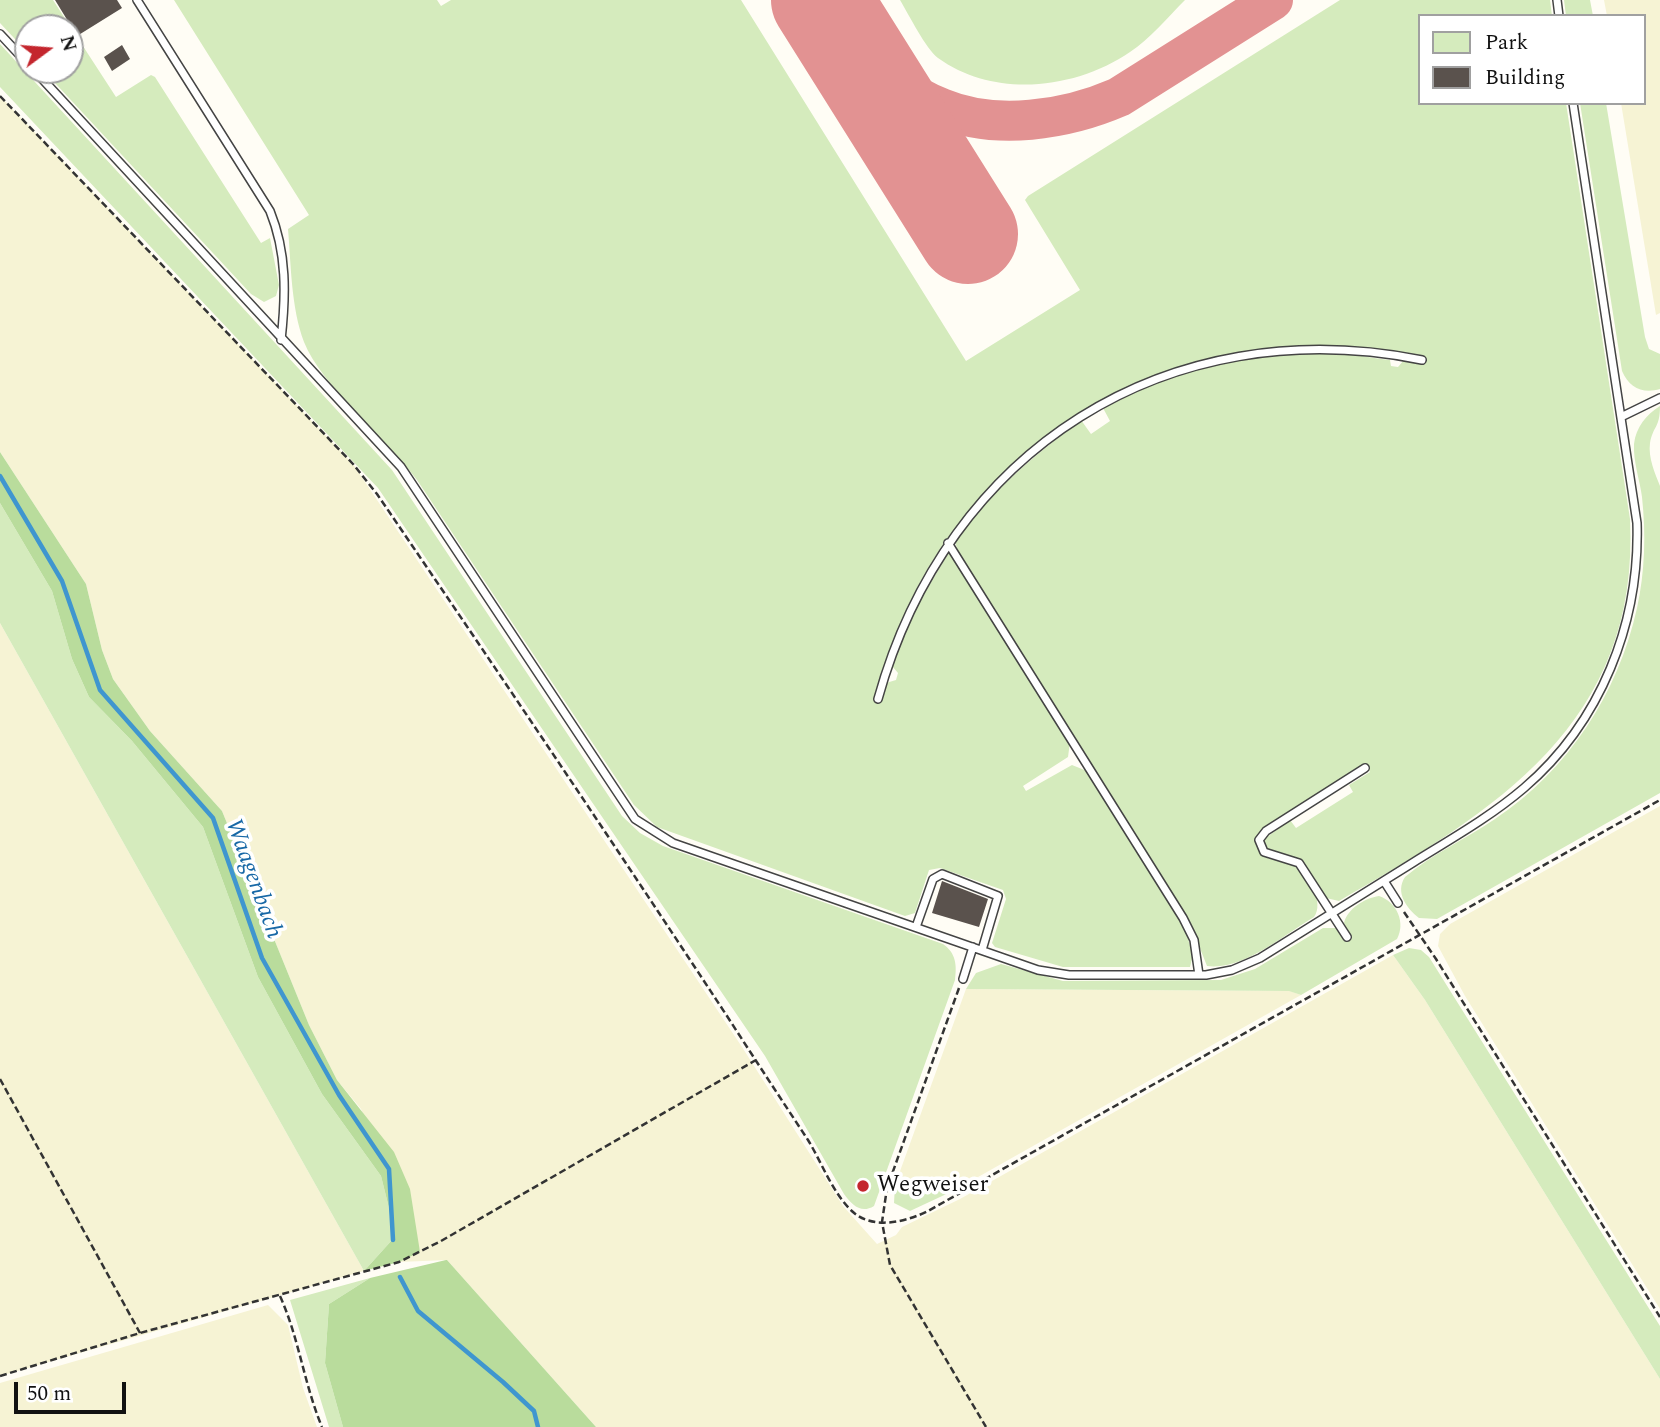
<!DOCTYPE html>
<style>
body{margin:0}
#map{position:relative;width:1660px;height:1427px;overflow:hidden;background:#fffdf5;font-family:Spectral,serif}
canvas{display:block}
.legend{position:absolute;left:1418px;top:14px;width:228px;height:91px;box-sizing:border-box;background:#fff;border:2px solid #a0a0a0;margin:0;padding:9px 12px;list-style:none;font-size:21px;color:#111}
.legend li{display:flex;align-items:center;gap:14px;height:35px}
.legend b{width:35px;border:2px solid #a0a0a0}
.north{position:absolute;left:14px;top:14px;width:70px;height:70px;box-sizing:border-box;background:#fff;border:2px solid #a0a0a0;border-radius:50%;rotate:74deg;font-size:19px;font-weight:700;line-height:28px;text-align:center;color:#111}
.north::after{content:'';display:block;margin:auto;width:24px;height:32px;background:#c4262e;clip-path:polygon(50% 0,100% 100%,50% 72%,0 100%)}
.scale{position:absolute;left:14px;top:1382px;width:112px;height:32px;box-sizing:border-box;border:4px solid #111;border-top:0;padding-left:9px;font-size:21px;line-height:24px;white-space:nowrap;color:#111;-webkit-text-stroke:5px #fff;paint-order:stroke}
</style>
<div id="map">
<canvas width="1660" height="1427"></canvas>
<ul class="legend">
<li><b style="height:19px;background:#d5ebbd"></b>Park</li>
<li><b style="height:19px;background:#5a524d"></b>Building</li>
</ul>
<div class="north">N</div>
<div class="scale">50 m</div>
</div>
<script>
const context = document.querySelector('canvas').getContext('2d');
context.lineJoin = 'round';
function paint(path, color) {
  context.fillStyle = color;
  context.fill(path, 'evenodd');
}
function stroke(path, color, width, dash) {
  context.strokeStyle = color;
  context.lineWidth = width;
  context.lineCap = dash ? 'butt' : 'round';
  context.setLineDash(dash || []);
  context.stroke(path);
}
function write(font, color, halo, rows, align = 'center') {
  context.font = font + ' Spectral,serif';
  context.lineWidth = 7;
  context.setLineDash([]);
  context.textBaseline = 'middle';
  context.strokeStyle = halo;
  context.fillStyle = color;
  for (const [text, x, y, turn = 0] of rows) {
    context.save();
    context.translate(x, y);
    context.rotate((+turn || 0) * Math.PI / 180);
    context.textAlign = isNaN(turn) ? turn : align;
    if (halo) context.strokeText(text, 0, 0);
    context.fillText(text, 0, 0);
    context.restore();
  }
}
const farmland = new Path2D(`
 M1604 0H1660V313L1656 315 1621 103H1644V16H1607Z
 M0 96 353 464 742 1047 843 1206 877 1244 896 1235 902 1227 960 1199 1393 955 1425 1000 1660 1379V1427H596L447 1260 399 1262 420 1251 417 1242 361 1109 337 1080 309 1025 222 811 150 731 113 679 102 650 86 584 0 452Z
 M0 623 364 1271 0 1376Z
 M1660 806V1309L1465 996 1438 946 1440 934 1450 924Z
 M966 989 1290 991 1301 995 955 1190 895 1185Z
 M268 1305 288 1325 303 1388 317 1427H0V1383Z`);
const green = new Path2D(`
 M0 0H53L116 97 151 75 155 77 261 243 270 238 279 285 276 296 264 302 251 294 43 70H70V28H28V53L0 23Z
 M174 0H437L441 6 451 0H741L966 361 1080 290 1025 200 1028 196 1340 0H1550L1552 16H1420V103H1566L1630 519C1640 724 1495 811 1339 901L1326 898 1300 859 1267 850 1263 840 1290 820 1296 828 1353 792 1349 785 1370 772 1365 764 1264 828 1257 840C1257 845 1257 851 1262 855 1270 861 1284 860 1294 865 1308 873 1325 903 1314 917 1285 934 1243 971 1207 966L1190 923 957 549 955 541C992 491 1031 458 1081 420L1091 434 1110 421 1103 408C1166 372 1242 354 1315 352 1339 351 1365 357 1390 360L1391 366 1398 367 1404 360 1424 358C1229 319 1040 392 932 562 905 605 889 652 875 700L886 683 896 680 898 673 892 666 909 619 949 552 1070 742 1068 757 1023 786 1026 791 1072 765 1087 771 1185 929 1193 955 1190 967H1063L995 947 992 943 1006 899 1003 890 940 868 929 870 915 913 905 916 657 827 634 805 417 480C387 440 321 385 304 342 291 308 291 264 288 229L309 215Z
 M900 0H1185C1168 17 1150 39 1130 52 1076 89 995 99 938 58 926 49 909 15 900 0Z
 M1564 0H1590L1593 16H1566Z
 M0 44 392 470 622 816 640 833 663 846 943 944C956 953 957 965 955 980L874 1206C861 1214 852 1205 844 1194L765 1056 378 488 0 87Z
 M1580 103H1606L1645 337 1649 349 1660 354V389C1643 394 1629 388 1622 371Z
 M1660 406C1660 428 1653 426 1650 443 1648 458 1655 473 1660 486V793L1437 919 1419 918C1406 908 1395 892 1405 877 1432 854 1466 839 1495 819 1568 770 1618 694 1637 608 1645 572 1646 534 1642 497 1640 481 1633 461 1634 444 1636 427 1646 415 1660 406Z
 M0 503 52 591 72 659 89 697 132 741 203 827 258 977 322 1094 381 1176 389 1208 392 1240 364 1271 0 623Z
 M1379 896C1397 902 1406 923 1397 939L1301 995 1289 991 966 989 976 973 1001 964 1063 981 1221 980 1255 969 1323 928H1337L1346 940 1351 937 1344 923C1347 909 1365 898 1379 896Z
 M1409 948 1421 950 1429 957 1660 1326V1379L1425 1000 1393 955Z
 M895 1185 955 1190 910 1211 894 1203Z
 M370 1278 329 1304 325 1363 343 1427H329L290 1300Z`);
const forest = new Path2D(`
 M0 452 86 584 102 650 113 679 150 731 222 811 309 1025 337 1080 394 1152 410 1189 420 1252 399 1262 364 1271 392 1240 389 1208 381 1176 322 1094 258 977 203 827 132 741 89 697 72 659 52 591 0 503Z
 M446 1260H447L596 1427H343L325 1363 329 1304 370 1278Z`);
const stream = new Path2D(`
 M0 476 62 581 100 690 213 818 262 958 339 1095 389 1169 393 1240
 M400 1277 418 1311 503 1382 534 1411 538 1427`);
const taxiway = new Path2D(`
 M849 44C877 68 905 94 941 108 996 131 1066 120 1119 97L1273 0`);
const runway = new Path2D(`
 M821 0 968 234`);
const building = new Path2D(`
 M55 0H117L122 8 77 36Z
 M122 45 130 59 112 71 104 57Z
 M942 881 988 899 979 927 932 913Z`);
const path = new Path2D(`
 M0 96 353 464 377 494C495 667 612 841 727 1016 754 1058 781 1099 808 1140 822 1163 833 1194 853 1212 873 1230 906 1222 928 1211L1660 800
 M1404 912 1436 959 1660 1317
 M959 988 887 1188 882 1222 890 1265 986 1427
 M0 1079 140 1333
 M280 1296C299 1338 304 1384 322 1427
 M0 1376 140 1333 399 1262 441 1241 756 1060`);
const service = new Path2D(`
 M137 0 270 211C287 253 286 295 281 340
 M1557 0 1559 16
 M0 34 28 64
 M34 70 401 467 635 819 673 843 1038 970 1069 975H1206L1232 970 1260 958C1311 926 1363 894 1414 862 1451 839 1490 817 1524 788 1601 722 1640 623 1637 523L1573 103
 M1623 416 1660 398
 M948 543 1183 918 1194 940 1199 975
 M878 699C947 450 1167 309 1422 360
 M1384 881 1398 903
 M916 927 933 879 942 874 998 896 982 950
 M1347 937 1299 863 1264 852 1259 840 1266 831 1365 768
 M963 979 973 947`);
const markers = [
 [863,1186,7,"#c4262e"]
];
const poiNames = [
 ["Wegweiser",877,1186]
];
const waterNames = [
 ["Waagenbach",252,879,70]
];
paint(farmland, '#f6f3d4');
paint(green, '#d5ebbd');
paint(forest, '#b9dc9c');
stroke(stream, '#3f96cf', 4.5);
stroke(taxiway, '#e29292', 40);
stroke(runway, '#e29292', 100);
paint(building, '#5a524d');
stroke(service, '#444', 10);
stroke(path, '#333', 2.5, [7, 3.5]);
stroke(service, '#fff', 7);
for (const [x, y, r, color] of markers) {
  const dot = new Path2D();
  dot.arc(x, y, r, 0, 2 * Math.PI);
  context.fillStyle = color;
  context.fill(dot);
  stroke(dot, '#fff', 2.5);
}
write('23px', '#111', '#fff', poiNames, 'left');
write('italic 24px', '#1768a6', '#fff', waterNames);
</script>
